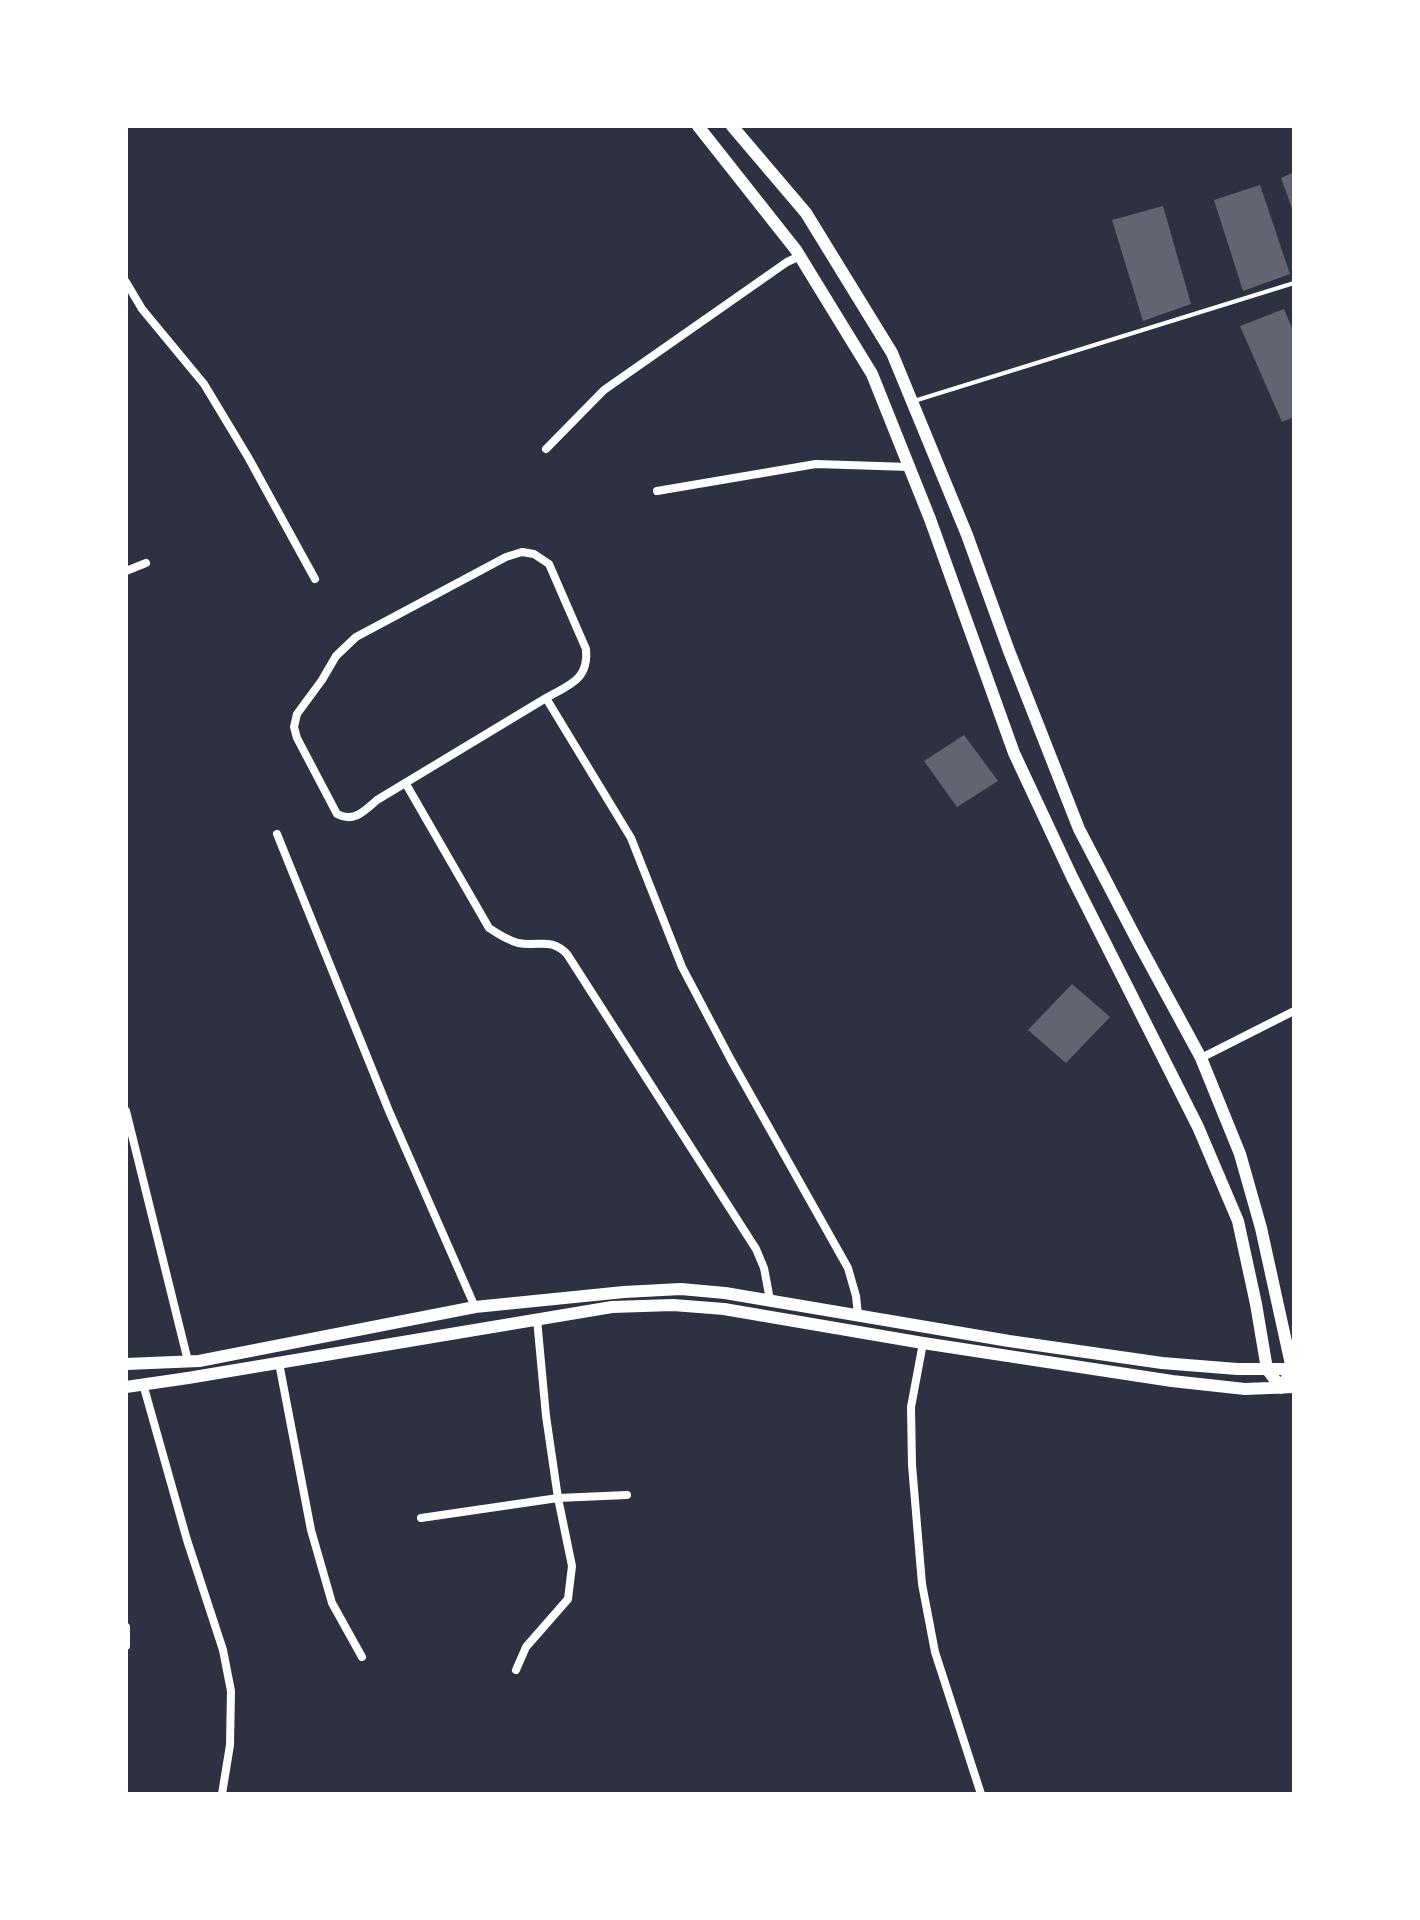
<!DOCTYPE html>
<style>
body{margin:0}
#map{position:relative;width:1420px;height:1920px;overflow:hidden;background:#2d3142;font-family:Overpass,sans-serif}
canvas{display:block}
.frame{position:absolute;inset:0;border:128px solid #fff;pointer-events:none}
</style>
<div id="map">
<canvas width="1420" height="1920"></canvas>
<div class="frame"></div>
</div>
<script>
const context = document.querySelector('canvas').getContext('2d');
context.lineJoin = 'round';
function paint(path, color) {
  context.fillStyle = color;
  context.fill(path, 'evenodd');
}
function stroke(path, color, width, dash) {
  context.strokeStyle = color;
  context.lineWidth = width;
  context.lineCap = dash ? 'butt' : 'round';
  context.setLineDash(dash || []);
  context.stroke(path);
}
const building = new Path2D(`
 M1294 172V214L1281 178Z
 M1260 185 1290 274 1243 291 1214 200Z
 M1163 206 1191 304 1143 321 1112 220Z
 M1284 309 1294 333V417L1282 422 1240 326Z
 M964 735 998 781 957 807 924 761Z
 M1072 984 1110 1017 1066 1063 1028 1030Z`);
const service = new Path2D(`
 M914 401 1294 283`);
const minor = new Path2D(`
 M126 282 142 309 204 384 248 457 315 579
 M546 449 604 390 787 262 800 256
 M657 491 816 464 910 467
 M522 552 534 554 549 564 586 649C589 680 569 685 546 698L377 800C364 811 354 823 337 814L297 738 294 727 297 714 322 680 336 656 356 637 506 557Z
 M126 571 146 563
 M546 698 631 838 682 967 731 1060 848 1268 856 1296 858 1315
 M406 784 489 928C498 934 507 940 518 943 538 947 551 937 567 954L756 1249 764 1268 770 1300
 M277 834 389 1111 475 1307
 M1201 1058 1294 1011
 M126 1111 188 1361
 M923 1343 911 1407 912 1465 922 1584 935 1652 981 1794
 M279 1363 311 1530 332 1603 362 1657
 M143 1384 187 1540 223 1650 231 1691 230 1745 222 1794
 M421 1518 558 1498 627 1495
 M126 1627V1646
 M516 1670 526 1647 568 1599 572 1566 558 1498 546 1416 537 1319`);
const secondary = new Path2D(`
 M698 126 796 250 872 374 930 519 1014 753 1072 877 1198 1127 1238 1221 1256 1304 1267 1369 1281 1388 1292 1369 1261 1228 1240 1154 1201 1058 1139 944 1079 829 1009 651 967 535 892 353 806 213 732 126
 M126 1364 199 1361 475 1307 624 1292 681 1289 725 1293 1009 1341 1162 1363 1237 1369H1294
 M126 1387 188 1378 612 1307 673 1305 724 1309 923 1343 1172 1381 1245 1389 1294 1387`);
paint(building, '#626471');
stroke(service, '#fff', 4);
stroke(minor, '#fff', 8);
stroke(secondary, '#fff', 12);
</script>
